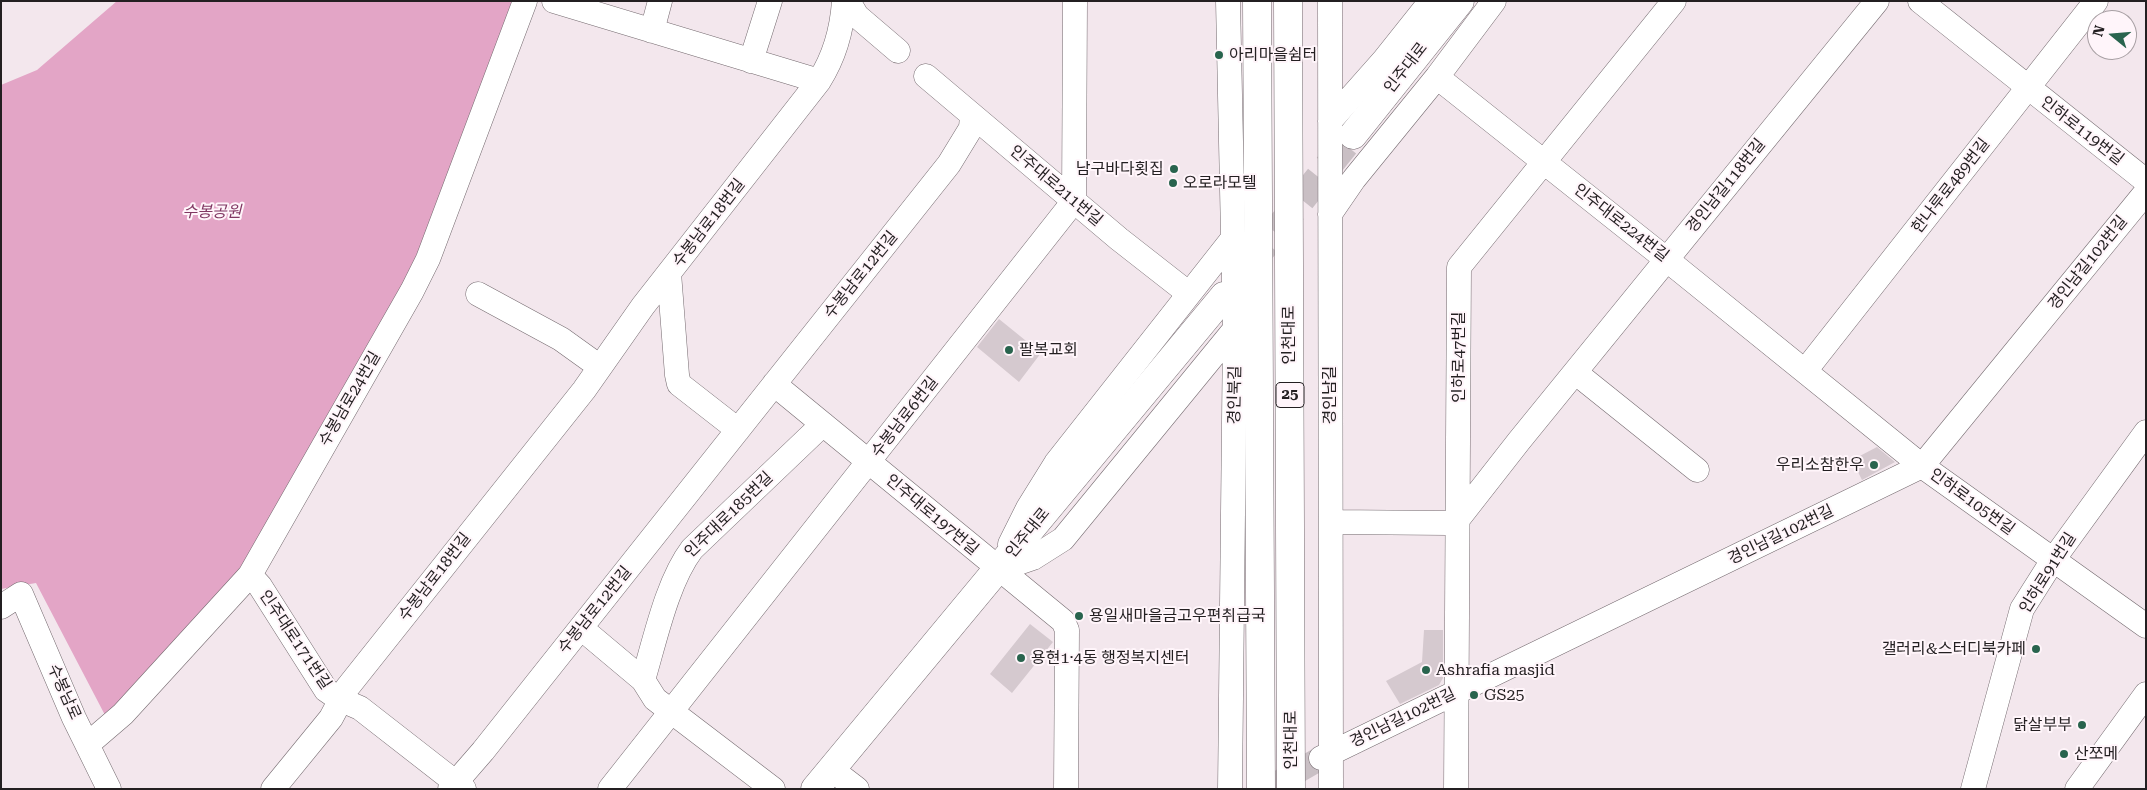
<!DOCTYPE html>
<meta charset="utf-8">
<style>
body{margin:0}
#map{position:relative;width:2147px;height:790px;overflow:hidden;background:#f3e7ed;font-family:"Roboto Serif",serif}
canvas{display:block}
.frame{position:absolute;inset:0;border:2px solid #231f21;pointer-events:none}
.north{position:absolute;left:2087px;top:10px;width:50px;height:50px;box-sizing:border-box;background:#fff5fa;border:1px solid #a79fa3;border-radius:50%;rotate:287deg;font-size:14px;font-weight:700;line-height:20px;text-align:center;color:#231f21}
.north::after{content:'';display:block;margin:auto;width:18px;height:22px;background:#29644e;clip-path:polygon(50% 0,100% 100%,50% 72%,0 100%)}
</style>
<div id="map">
<canvas width="2147" height="790"></canvas>
<div class="frame"></div>
<div class="north">N</div>
</div>
<script>
const context = document.querySelector('canvas').getContext('2d');
context.lineJoin = 'round';
function paint(path, color) {
  context.fillStyle = color;
  context.fill(path, 'evenodd');
}
function stroke(path, color, width, dash) {
  context.strokeStyle = color;
  context.lineWidth = width;
  context.lineCap = dash ? 'butt' : 'round';
  context.setLineDash(dash || []);
  context.stroke(path);
}
function write(font, color, halo, rows, align = 'center') {
  context.font = font + ' "Roboto Serif","Noto Sans KR",serif';
  context.lineWidth = 4;
  context.setLineDash([]);
  context.textBaseline = 'middle';
  context.strokeStyle = halo;
  context.fillStyle = color;
  for (const [text, x, y, turn = 0] of rows) {
    context.save();
    context.translate(x, y);
    context.rotate((+turn || 0) * Math.PI / 180);
    context.textAlign = isNaN(turn) ? turn : align;
    if (halo) context.strokeText(text, 0, 0);
    context.fillText(text, 0, 0);
    context.restore();
  }
}
const forest = new Path2D(`
 M117 1H524L442 215 248 574 106 717 36 583 1 589V85L37 70Z`);
const building = new Path2D(`
 M999 319 1041 353 1019 382 977 347Z
 M1877 447 1895 462 1862 480 1852 460Z
 M1030 624 1053 642 1012 693 990 674Z
 M1424 630H1443V678L1439 685 1400 704 1386 681 1422 662Z`);
const minorTunnel = new Path2D(`
 M1267 789 1321 758`);
const majorTunnel = new Path2D(`
 M1249 265 1353 135`);
const minor = new Path2D(`
 M554 1 819 81
 M848 1 857 16 898 51
 M1228 1 1235 329 1230 789
 M1330 1 1331 789
 M1920 1 2146 181
 M652 31 660 1
 M751 61 770 1
 M926 76 1119 239 1188 293
 M1437 77 1666 259 1922 466 2146 626
 M1330 121 1384 60 1431 1
 M1330 214 1354 179 1437 77 1494 1
 M669 273 677 375 679 384 738 430
 M478 294 561 339 600 367
 M1805 371 2096 1
 M1576 373 1697 470
 M774 384 1063 621 1067 630 1066 789
 M1331 522 1448 523 1458 519 1519 441 1877 1
 M1010 544 1028 508 1056 463 1234 237
 M998 570 1033 558 1063 539 1235 329
 M250 575 260 586 326 690 339 699 360 708 464 789
 M1 607 21 594 74 718 109 789
 M581 628 643 680 655 699 773 789
 M643 680C655 640 667 582 692 549L823 424
 M88 744 123 714 250 575 412 291 428 259 525 1
 M1321 758 1922 466 2146 192
 M831 769 857 789
 M273 789 331 718 347 688 584 390 643 306 819 81C835 56 842 30 844 1
 M450 789 483 751 949 164 971 128 972 115
 M610 789 1074 201 1075 1
 M1456 789 1459 267 1674 1
 M1973 789 2022 609 2053 560 2146 432
 M2077 789 2146 694`);
const major = new Path2D(`
 M1353 135 1460 1
 M815 789 1224 296`);
const highway = new Path2D(`
 M1257 1 1261 789
 M1288 1 1291 789`);
const markers = [
 [1219,55,5,"#29644e"],
 [1174,169,5,"#29644e"],
 [1173,183,5,"#29644e"],
 [1009,350,5,"#29644e"],
 [1874,465,5,"#29644e"],
 [1079,616,5,"#29644e"],
 [2036,649,5,"#29644e"],
 [1021,658,5,"#29644e"],
 [1426,670,5,"#29644e"],
 [1474,695,5,"#29644e"],
 [2082,725,5,"#29644e"],
 [2064,754,5,"#29644e"]
];
const shields = [
 [1290,395,28]
];
const shieldNames = [
 ["25",1290,395]
];
const poiNames = [
 ["아리마을쉼터",1229,55],
 ["남구바다횟집",1164,169,"right"],
 ["오로라모텔",1183,183],
 ["팔복교회",1019,350],
 ["우리소참한우",1864,465,"right"],
 ["용일새마을금고우편취급국",1089,616],
 ["갤러리&스터디북카페",2026,649,"right"],
 ["용현1·4동 행정복지센터",1031,658],
 ["Ashrafia masjid",1436,670],
 ["GS25",1484,695],
 ["닭살부부",2072,725,"right"],
 ["산쪼메",2074,754]
];
const streetNames = [
 ["인주대로",1406,68,-52],
 ["인하로119번길",2082,131,38],
 ["인주대로211번길",1056,186,40],
 ["경인남길118번길",1726,186,-51],
 ["한나루로489번길",1951,186,-52],
 ["수봉남로18번길",709,223,-52],
 ["인주대로224번길",1621,223,38],
 ["경인남길102번길",2088,263,-51],
 ["수봉남로12번길",861,275,-51],
 ["인천대로",1289,335,-90],
 ["인하로47번길",1459,357,-90],
 ["경인북길",1235,395,-89],
 ["경인남길",1330,395,-90],
 ["수봉남로24번길",350,399,-60],
 ["수봉남로6번길",905,417,-52],
 ["인하로105번길",1972,502,36],
 ["인주대로185번길",729,515,-44],
 ["인주대로197번길",932,515,40],
 ["인주대로",1028,533,-51],
 ["경인남길102번길",1781,535,-26],
 ["인하로91번길",2048,573,-58],
 ["수봉남로18번길",435,577,-52],
 ["수봉남로12번길",595,610,-51],
 ["인주대로171번길",295,640,56],
 ["수봉남로",64,692,66],
 ["경인남길102번길",1403,718,-26],
 ["인천대로",1291,740,-90]
];
const parkNames = [
 ["수봉공원",212,212]
];
paint(forest, '#e3a5c6');
paint(building, '#d5c9cf');
stroke(minorTunnel, '#c9bfc4', 24, [24, 12]);
stroke(majorTunnel, '#c9bfc4', 28, [28, 14]);
stroke(minor, '#746a6f', 25);
stroke(major, '#746a6f', 29);
stroke(highway, '#746a6f', 29);
stroke(minor, '#fff', 24);
stroke(major, '#fff', 28);
stroke(highway, '#fff', 28);
for (const [x, y, r, color] of markers) {
  const dot = new Path2D();
  dot.arc(x, y, r, 0, 2 * Math.PI);
  context.fillStyle = color;
  context.fill(dot);
  stroke(dot, '#fff5fa', 2);
}
for (const [x, y, w] of shields) {
  const box = new Path2D();
  box.roundRect(x - w / 2, y - 12.5, w, 25, 4);
  context.fillStyle = '#fff5fa';
  context.fill(box);
  stroke(box, '#231f21', 1);
}
write('bold 15px', '#231f21', null, shieldNames);
write('16px', '#231f21', '#fff5fa', poiNames, 'left');
write('16px', '#231f21', '#fff5fa', streetNames);
write('italic 16px', '#813863', '#fff5fa', parkNames);
</script>
